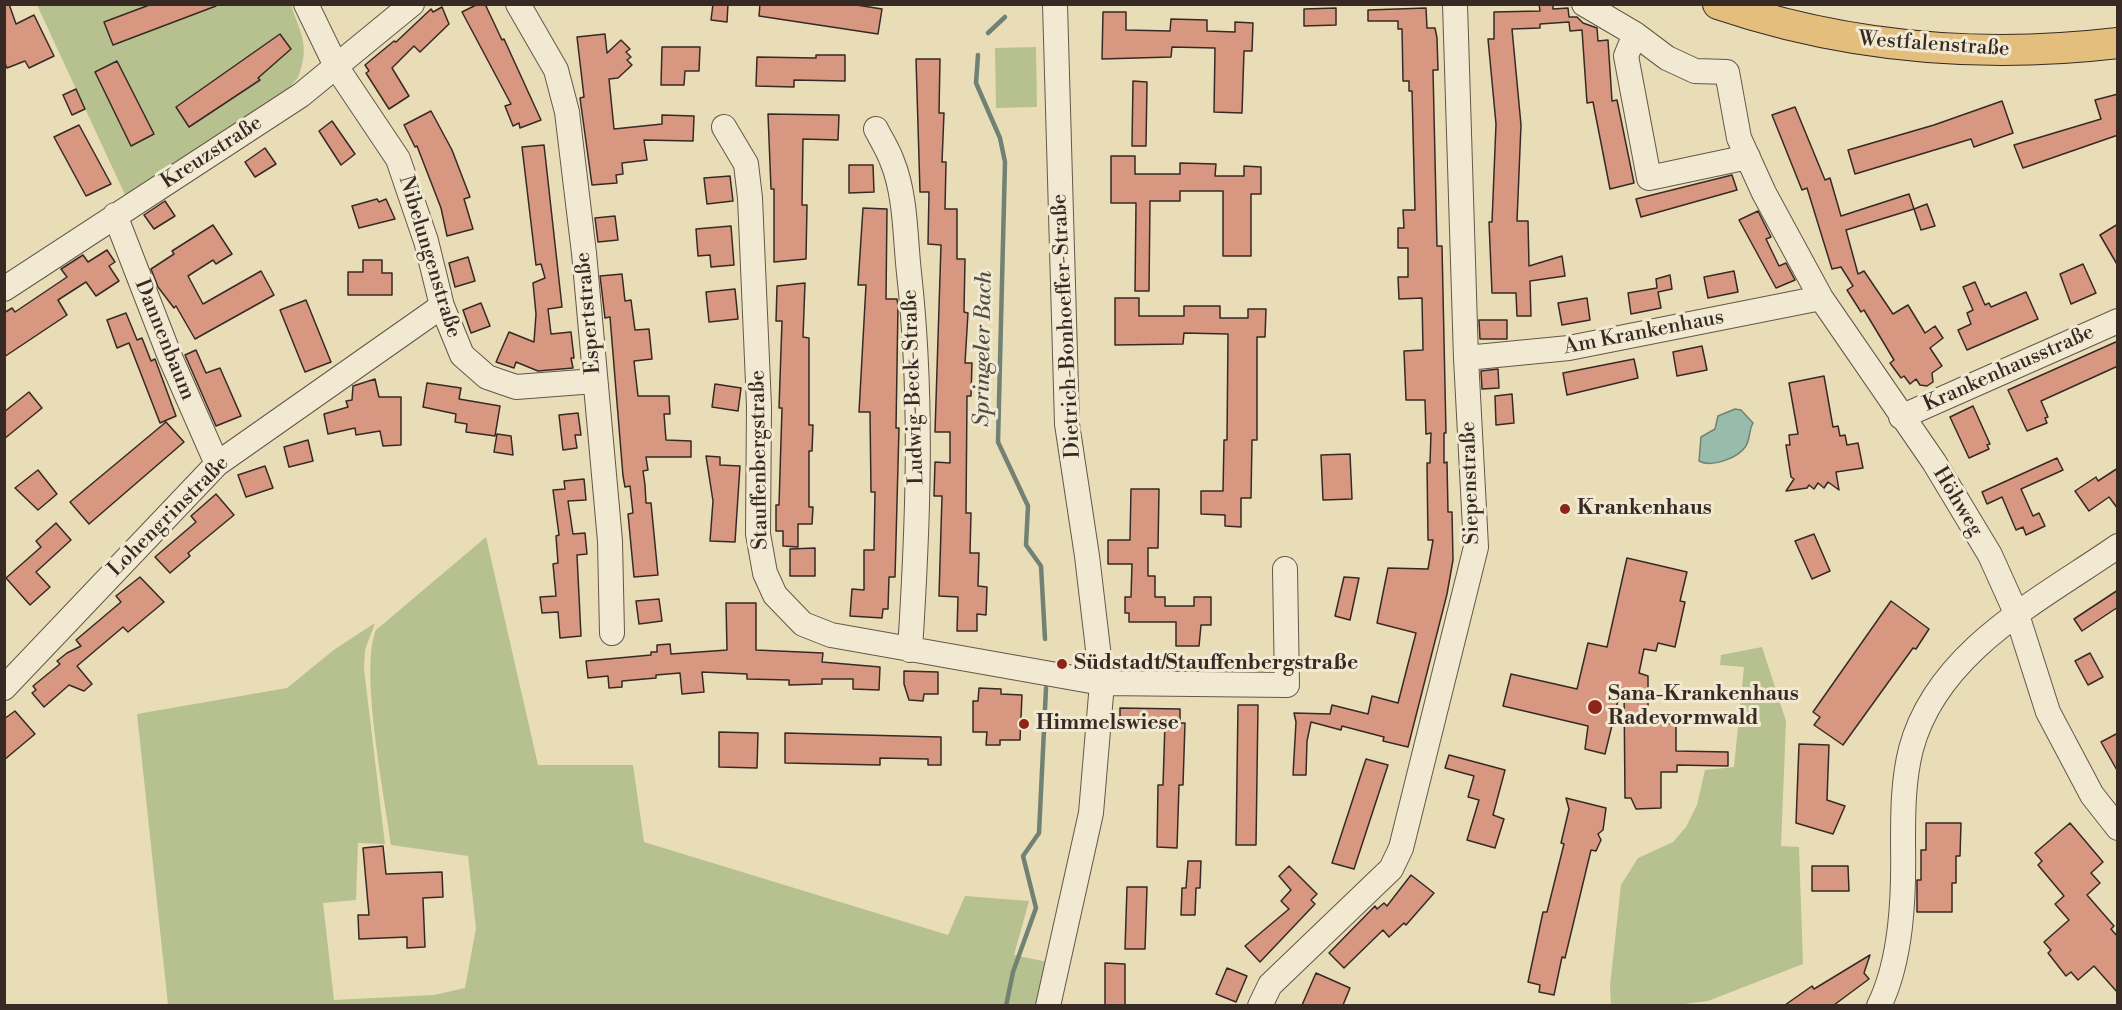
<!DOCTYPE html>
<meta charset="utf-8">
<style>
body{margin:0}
#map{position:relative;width:2122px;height:1010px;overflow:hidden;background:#e9ddb8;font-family:"Libre Bodoni",serif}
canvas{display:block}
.frame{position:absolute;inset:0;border:6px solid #372a25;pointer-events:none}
</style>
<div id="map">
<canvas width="2122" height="1010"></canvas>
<div class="frame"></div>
</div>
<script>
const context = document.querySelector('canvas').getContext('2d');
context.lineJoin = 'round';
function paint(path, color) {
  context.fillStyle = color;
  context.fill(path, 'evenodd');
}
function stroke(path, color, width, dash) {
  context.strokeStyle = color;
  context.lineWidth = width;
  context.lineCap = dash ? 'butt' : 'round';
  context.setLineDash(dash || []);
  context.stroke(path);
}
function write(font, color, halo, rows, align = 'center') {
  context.font = font + ' "Libre Bodoni",serif';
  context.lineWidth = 6;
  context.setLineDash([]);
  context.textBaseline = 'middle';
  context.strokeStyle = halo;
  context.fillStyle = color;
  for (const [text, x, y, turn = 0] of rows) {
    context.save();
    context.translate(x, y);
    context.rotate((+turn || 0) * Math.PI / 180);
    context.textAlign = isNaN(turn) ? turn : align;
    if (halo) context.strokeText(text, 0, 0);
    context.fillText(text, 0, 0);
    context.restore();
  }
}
const green = new Path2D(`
 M37 5H291C300 33 310 44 299 75 290 99 156 180 127 199Z
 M1036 47 1037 107 996 108 995 48Z
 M486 537 538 765H633L644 842 948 935 965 896 1029 901 1014 955 1052 963 1042 1005H168L137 714 287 688 335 649 375 623 365 650 364 669 385 844 358 843 356 900 323 903 334 1000 434 995 465 988 476 928 468 856 391 845C385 799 359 668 376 630Z
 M1762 647 1786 721 1781 846 1799 847 1803 964 1708 1001 1669 1006 1611 1005 1610 986 1621 885 1638 858 1673 842 1686 827 1697 805 1705 770 1734 767 1744 667 1720 665 1721 655Z`);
const water = new Path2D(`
 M1735 409 1741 410 1753 423C1749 430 1750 439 1746 446 1738 458 1712 468 1699 461L1701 437 1715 429 1718 416Z`);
const stream = new Path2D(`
 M988 33 1005 17
 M978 55 976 83 1000 138 1005 162 998 442 1028 506 1026 545 1041 566 1045 639
 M1006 1006 1013 972 1036 908 1023 856 1039 833 1046 688`);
const building = new Path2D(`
 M4 4H9L16 24 34 15 54 56 29 68 25 61 7 68 4 61Z
 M152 4H216V6L113 45 104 22Z
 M478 4H485L502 40 504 39 541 120 520 128 519 123 513 126 505 106 511 104 462 12Z
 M713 4H728L727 22 711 20Z
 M760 4H850L882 9 878 34 759 16Z
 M1539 4H1553V9L1568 8 1569 17H1577L1583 23 1597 28 1598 41 1608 40 1612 101 1617 100 1634 183 1610 189 1593 102 1587 103 1582 30 1570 31 1569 22 1540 24V28L1512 29 1521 125 1517 221H1528L1529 266 1562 256 1565 276 1530 281 1531 316H1517L1516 293H1492L1489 222H1492L1496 124 1488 39H1494V12L1540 11Z
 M442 7 449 24 420 52 414 46 392 68 409 96 389 109 366 73 369 71 365 65 394 41 396 42 431 9 433 12Z
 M1336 8V25L1304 26V9Z
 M1426 8 1427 28H1435L1437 38 1438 70H1433L1437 246H1442L1446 433H1444V463L1447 462 1448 512H1452L1453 560 1447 594 1408 747 1383 741 1384 737 1342 726 1341 730 1311 722 1307 741 1306 775H1293L1296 722 1294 713 1330 714 1332 705 1368 714 1372 696 1398 703 1416 633 1377 623 1388 568 1428 569 1433 540H1428L1427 463H1430L1431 433 1426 434 1425 400H1406L1404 351 1423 350 1422 298 1399 299 1398 277H1408V248H1398V228H1404L1403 210H1415L1412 91H1409V81H1403L1402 29H1398V21H1368V10Z
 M1103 12H1126V30L1170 31 1171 19 1207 20V31L1235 32V22L1253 23 1252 51H1244L1242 113 1214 112 1215 48 1172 47 1171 57 1102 59Z
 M280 34 291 49 258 78 260 80 189 127 176 107Z
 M605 34 607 53 621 40 630 49 626 52 631 57 627 60 632 65 618 78 609 79 614 129 662 124V115L694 116 693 141 644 140 647 160 622 163 623 174 616 175 617 183 592 185 580 98 584 97 577 37Z
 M662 47H700L699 71H685L684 85H661Z
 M816 55H845V81L794 80V87L756 86 757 57 816 58Z
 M916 59H940L939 113H944L942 162H946L945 209H957V259H965L964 312 968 313 965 363H972L971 396H967L966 513H971L970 553H979L978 586 987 587 986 615 977 614V631H957L958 597 939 596 942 496H934L935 462 950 463V432H935L941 245 928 244 929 192H920Z
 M117 61 154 134 131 146 95 72Z
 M1133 81 1147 82 1146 146H1132Z
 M76 89 85 109 72 115 63 95Z
 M2118 94V135L2023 168 2014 145 2101 119 2095 100Z
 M2002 101 2013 133 1974 147 1971 139 1855 174 1848 150 1934 125Z
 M1795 107 1825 180 1830 178 1841 216 1909 194 1914 209 1846 230 1858 274 1864 271 1893 314 1908 305 1925 333 1935 326 1943 338 1930 348 1942 366 1932 373 1933 382 1927 386 1920 385 1916 379 1910 384 1904 376 1901 378 1890 363 1894 360 1864 310 1861 312 1847 290 1853 286 1841 267 1832 269 1807 188 1802 190 1772 115Z
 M431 111 452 150 470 197 464 199 473 229 447 236 441 208 417 146 415 147 404 125Z
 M768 114 839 115 838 140 803 139 802 205H807L806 259 774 262V189H771Z
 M332 121 355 154 341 165 319 131Z
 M79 125 111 184 86 196 54 137Z
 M544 145 562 307 548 309 551 334 571 332 574 358H571L573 368 538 371 516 362 514 368 496 362 509 332 534 342 536 314 533 283 545 278 541 264 536 265 522 147Z
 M265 148 276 164 255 177 245 162Z
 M1111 156H1135V174H1180V163L1216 164 1215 176H1244V166L1261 167V194H1251V256H1223V191H1180V201H1150L1149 291H1135L1136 203H1111Z
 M849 165H873L874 192 849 193Z
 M1732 175 1737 190 1641 217 1636 199Z
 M730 176 733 201 707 204 704 178Z
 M377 199 379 202 386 199 395 219 359 228 352 206Z
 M165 201 175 216 154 229 144 215Z
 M1927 204 1935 226 1921 230 1914 209Z
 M863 208 887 209 886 299H897L898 306 896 428H899L895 577H889L888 609H883L882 618 850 616 852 589 864 590V550H874L875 492H871L870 412H859L866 285H858Z
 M1758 211 1771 237 1766 239 1779 266 1786 263 1795 280 1776 288 1739 220Z
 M615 216 618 240 598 242 595 218Z
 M2118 224V266L2100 235Z
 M213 225 232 254 216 264 213 260 188 276 203 304 261 271 274 295 195 339 176 306 174 308 158 287 151 269 174 254 172 251Z
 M731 226 734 265 711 267 710 255 698 256 696 229Z
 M107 250 115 262 109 266 119 281 96 296 86 282 58 300 67 315 4 357V313L12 308 15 312 67 277 61 269 83 255 88 262Z
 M468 257 475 281 455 287 449 263Z
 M363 260H382V273H392V295H348V272H363Z
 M2083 264 2096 293 2071 304 2060 274Z
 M1734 271 1738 292 1708 298 1704 277Z
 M622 274 625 301 631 300 635 330 649 329 652 359 634 361 638 396H669L670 414H664L666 440 691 441V457H646L648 470 643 471 645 485 646 503H651L658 575 634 577 628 514 633 513 630 486 625 487 623 476 610 317 605 318 600 276Z
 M1670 275 1672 289 1658 292 1661 308 1631 314 1628 293 1657 288 1656 279Z
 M1975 282 1985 305 1989 303 1991 307 2026 292 2038 319 1967 350 1958 330 1971 324 1967 313 1973 310 1963 287Z
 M805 283 803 337 809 338V425H813L812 451H809V507H813L812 524H798V547L783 546V531H776V505H779L782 408H779L782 321H776L777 286Z
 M735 289 738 319 709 322 706 292Z
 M1115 298H1139V316H1184V306H1220V318H1248V309H1266L1265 337H1257V440H1252L1251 498H1241V527L1225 526V515L1201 514V491H1223L1224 440H1227L1228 334 1184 333 1183 344 1115 345Z
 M1587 298 1590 320 1562 325 1558 303Z
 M306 300 331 362 305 372 280 310Z
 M481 303 490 326 471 333 463 310Z
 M126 313 137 340 142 338 151 361 155 359 176 416 160 423 129 343 117 348 107 320Z
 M1479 320H1507V339H1480Z
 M2118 341V366L2041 401 2048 417 2045 418 2047 423 2027 431 2008 390Z
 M1702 346 1707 370 1677 376 1673 352Z
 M196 350 206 373 220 368 241 416 216 426 185 355Z
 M1634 359 1638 378 1567 395 1563 373Z
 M1498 369 1499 388 1482 389 1481 371Z
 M1824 376 1833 427 1838 426 1840 436 1845 435 1847 445 1858 443 1863 468 1836 472 1839 490 1828 482 1824 488 1818 483 1814 489 1809 485 1807 488 1786 491 1794 479 1791 477 1786 445H1790L1789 435 1798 434 1789 383Z
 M375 379 379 397H401V445L383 446 380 431 356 435 355 428 328 434 324 414 348 407 346 401 352 400 353 386Z
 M427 383 461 388 459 399 500 406 495 436 466 432 467 424 455 422 456 414 423 407Z
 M715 384 741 388 738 411 712 407Z
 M29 392 42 408 4 439V412Z
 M1512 394 1514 423 1496 425 1495 396Z
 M1973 406 1990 444 1987 445 1989 449 1969 458 1950 417Z
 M578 413 581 435H575L577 448 563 450 559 415Z
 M166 422 184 442 89 524 70 502Z
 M497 434 511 436 513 455 494 452Z
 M308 440 313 461 289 467 284 447Z
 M1350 454 1352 499 1323 500 1321 455Z
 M706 456 720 457V465L740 466 735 542 710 541 713 501Z
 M2057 458 2063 470 2021 489 2033 516 2039 513 2045 526 2026 535 2023 527 2016 530 2002 497 1987 504 1982 492Z
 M265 466 273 488 246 497 238 475Z
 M2118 468V509L2109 497 2089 511 2075 491 2096 477 2098 481Z
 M38 470 57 494 38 510 15 488Z
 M584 479 586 500 568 501 573 534 585 533 587 554 577 555 581 636 560 638 558 612 542 613 540 597 556 596 553 564 558 563 556 536 559 535 553 490 565 489 564 481Z
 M1131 489H1159L1158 548H1148V576H1155V597H1165V606H1194V597H1211V625H1201L1199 646H1176V622H1129V613H1125V597H1131L1132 564H1108V540H1130Z
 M216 494 234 515 188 553 190 556 170 573 155 557 196 522 191 516Z
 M56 523 71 540 36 572 50 587 30 605 6 578 41 547 36 541Z
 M1814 534 1830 571 1812 579 1795 541Z
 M815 548V576H790V549Z
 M1627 558 1687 572 1680 601 1685 602 1675 647 1658 643 1656 651 1644 649 1639 673 1648 676V719L1676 725V751L1728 752V766L1677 765V772H1661V808L1636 809 1631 798H1625L1624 688H1621L1605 754 1585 749 1588 726 1503 706 1511 674 1577 689 1588 643 1607 647Z
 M140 577 164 602 128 632 123 627 77 666 92 684 84 691 69 685 44 707 32 693 36 690 33 686 60 664 57 661 67 653 81 646 76 640 121 602 116 596Z
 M1344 577 1359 578 1350 620 1335 616Z
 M2118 590V607L2082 631 2074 619Z
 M659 599 662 621 639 624 636 601Z
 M1891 601 1929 629 1916 649 1913 648 1843 745 1814 725 1820 717 1813 712Z
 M726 603H756V650L823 653 822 662 880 667 879 690 853 689V679H822V684L789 685V680L747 679V674L702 672 704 692 682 694 680 673 656 675V678L622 681V687L609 688 608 676 588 678 586 661 651 655V652H657V645L670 644 671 654 727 650Z
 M2090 653 2103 677 2088 685 2075 661Z
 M904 671 938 672V694H924L923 701 909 700 904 684Z
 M979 688 1001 689V694L1022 695 1020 740H1000V745H986L987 732H973V701H978Z
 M1238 705H1258L1256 845H1236Z
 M1120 708 1180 709V723H1185L1183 785H1179L1177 848 1157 847 1158 785H1163L1165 723 1120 722Z
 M15 711 35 734 4 760V719Z
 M719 732 758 733 757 768 719 767Z
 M785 733 941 737V765H928V759L880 758V765L785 763Z
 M2118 733V772L2101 742Z
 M1799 744 1829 745 1827 800 1845 806 1833 834 1796 823Z
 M1449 755 1505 770 1493 815 1504 819 1495 848 1467 840 1479 800 1468 797 1474 776 1445 768Z
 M1366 759 1388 765 1354 869 1332 863Z
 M1566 798 1606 808 1603 830 1598 834 1601 840 1596 851 1591 850 1565 958 1562 957 1554 995 1539 992 1540 985 1528 982 1543 912H1547L1564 844 1561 843 1569 809Z
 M1926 823H1961L1960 856H1956V883H1952V912H1917V880H1921V850H1926Z
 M2070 823 2103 862 2091 873 2100 883 2087 895 2114 926 2111 929 2118 937V993L2094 966 2078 980 2071 972 2066 976 2048 953 2051 950 2044 942 2069 920 2055 904 2064 896 2038 865 2042 861 2035 853Z
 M383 846 386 874 442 872 443 897 423 898 425 947 407 948V937L359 939 358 915H369L363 848Z
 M1188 861H1201L1200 888H1196L1195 915H1181L1182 888H1186Z
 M1289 866 1317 894 1311 900 1315 904 1260 962 1245 946 1289 909 1281 901 1291 890 1279 876Z
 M1812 866H1848L1849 891H1812Z
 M1411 875 1434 893 1406 925 1404 923 1389 937 1383 930 1344 968 1329 953 1375 906 1377 909 1384 903 1387 906Z
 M1127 887H1147L1145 949H1125Z
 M1870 955 1864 973 1869 979 1834 1005H1785L1812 986 1814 989Z
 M1105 963 1125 964V1005H1105Z
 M1227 968 1247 976 1236 1002 1216 994Z
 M1316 973 1350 988 1343 1005H1302Z`);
const minor = new Path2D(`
 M306 4 337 68 398 159 426 241 442 306 462 355 487 377 516 387 595 381
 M518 4 556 70 567 112 584 253 610 541 612 633
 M1584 4 1635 34 1667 58 1695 71 1727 72 1739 138 1764 193 1821 298 1934 462 1990 555 2017 615 2048 712 2092 795 2118 828
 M1635 34 1626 56 1649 178 1748 157
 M724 127 746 164 750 198 759 406 758 534 765 573 775 595 803 624 831 635 1102 683 1287 685 1285 569
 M876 129C881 139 888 150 892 161 906 195 905 237 909 273 923 399 918 525 910 650
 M115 215 170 357 217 464
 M4 289 301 95 412 4
 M1466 358 1569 348 1821 298
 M1901 417 2118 321
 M4 688 217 464 442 306
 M1048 1006 1091 813 1102 683 1087 556 1067 424 1055 4
 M1260 1006 1270 985 1391 869 1401 848 1476 547 1466 358 1455 4
 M1879 1006C1902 959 1904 895 1903 845 1903 813 1903 780 1911 749 1937 651 2040 600 2118 546`);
const major = new Path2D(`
 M1718 4C1848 48 1981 59 2118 43`);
const markers = [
 [1565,509,6,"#8f2418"],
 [1062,664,6,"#8f2418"],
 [1595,707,8,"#8f2418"],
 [1024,724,6,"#8f2418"]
];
const streetNames = [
 ["Westfalenstraße",1934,45,4],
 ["Kreuzstraße",212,153,-33],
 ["Nibelungenstraße",429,257,73],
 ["Espertstraße",589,313,-95],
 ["Dietrich-Bonhoeffer-Straße",1067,326,-93],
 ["Am Krankenhaus",1644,333,-11],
 ["Dannenbaum",164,340,68],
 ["Krankenhausstraße",2009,369,-24],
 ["Ludwig-Beck-Straße",914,387,-92],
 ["Stauffenbergstraße",760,460,-91],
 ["Siepenstraße",1471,483,-92],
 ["Höhweg",1957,502,59],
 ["Lohengrinstraße",169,517,-45]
];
const poiNames = [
 ["Krankenhaus",1577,509],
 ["Südstadt/Stauffenbergstraße",1074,664],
 ["Sana-Krankenhaus",1608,695],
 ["Radevormwald",1608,719],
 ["Himmelswiese",1036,724]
];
const waterNames = [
 ["Springeler Bach",984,349,-89]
];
paint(green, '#b6c18f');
paint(water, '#98bcab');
stroke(water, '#718275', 1.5);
stroke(stream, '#718275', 4.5);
paint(building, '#d89781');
stroke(building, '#372a25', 1.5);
stroke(minor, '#64574a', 26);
stroke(major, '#372a25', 32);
stroke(minor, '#f1e9d1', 24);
stroke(major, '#e4be7c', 30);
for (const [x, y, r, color] of markers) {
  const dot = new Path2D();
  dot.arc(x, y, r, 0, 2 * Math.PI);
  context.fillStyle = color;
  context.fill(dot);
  stroke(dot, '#f1e9d1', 2);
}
write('21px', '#372a25', '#f1e9d1', streetNames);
write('bold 21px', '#372a25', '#f1e9d1', poiNames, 'left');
write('italic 22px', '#4f4e46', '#f1e9d1', waterNames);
</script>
